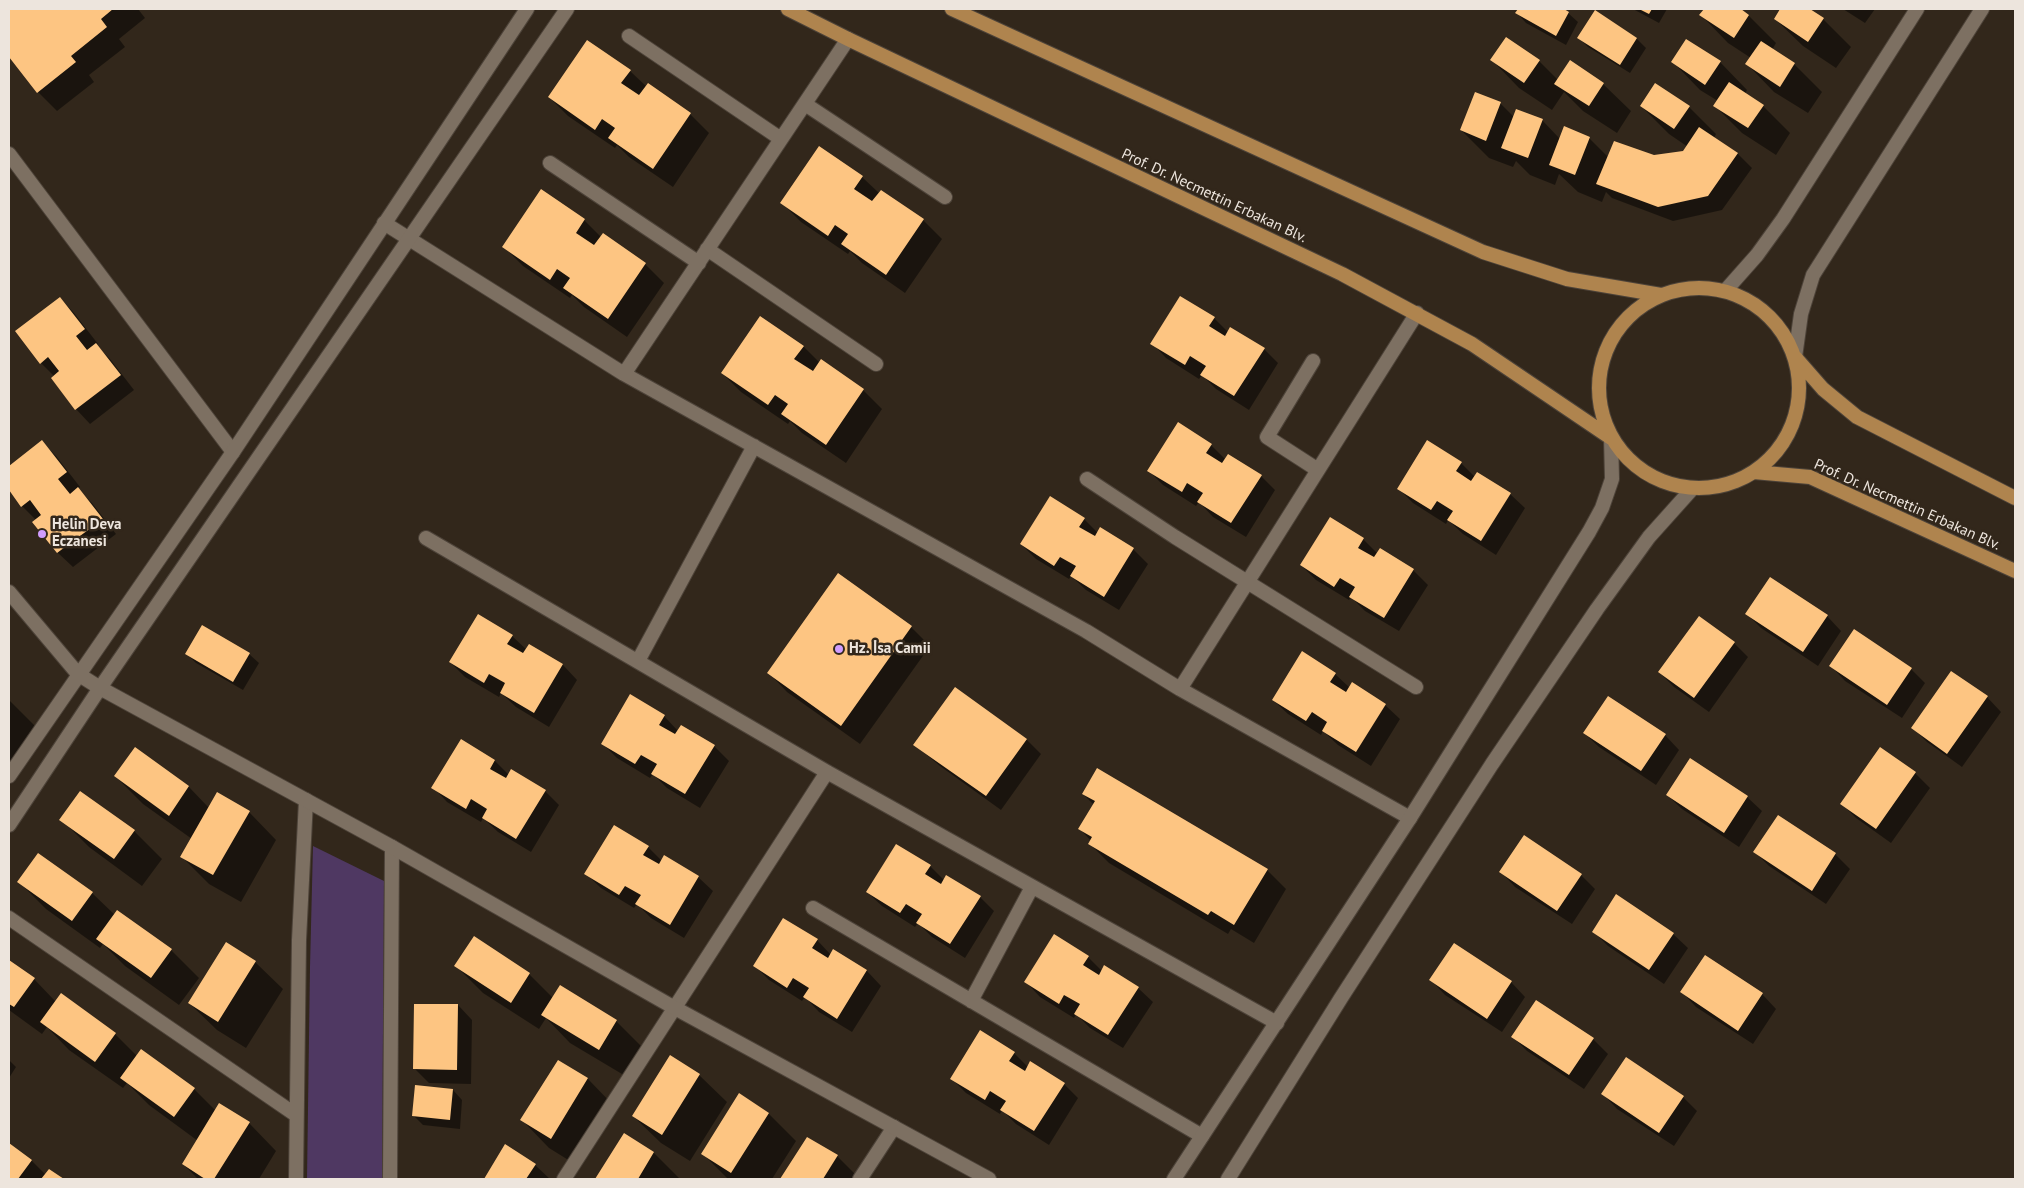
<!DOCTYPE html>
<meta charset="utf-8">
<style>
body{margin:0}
#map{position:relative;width:2024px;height:1188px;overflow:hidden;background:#32271b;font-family:"PT Sans",sans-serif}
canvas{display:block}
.frame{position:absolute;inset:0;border:10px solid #ede5dd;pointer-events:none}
</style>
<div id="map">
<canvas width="2024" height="1188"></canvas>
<div class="frame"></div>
</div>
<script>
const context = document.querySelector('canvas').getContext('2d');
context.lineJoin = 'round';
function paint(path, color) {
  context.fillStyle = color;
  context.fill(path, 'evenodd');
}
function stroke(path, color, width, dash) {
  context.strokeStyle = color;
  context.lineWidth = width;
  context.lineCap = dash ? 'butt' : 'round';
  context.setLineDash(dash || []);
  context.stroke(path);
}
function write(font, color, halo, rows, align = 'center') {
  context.font = font + ' "PT Sans",sans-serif';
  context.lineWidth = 5;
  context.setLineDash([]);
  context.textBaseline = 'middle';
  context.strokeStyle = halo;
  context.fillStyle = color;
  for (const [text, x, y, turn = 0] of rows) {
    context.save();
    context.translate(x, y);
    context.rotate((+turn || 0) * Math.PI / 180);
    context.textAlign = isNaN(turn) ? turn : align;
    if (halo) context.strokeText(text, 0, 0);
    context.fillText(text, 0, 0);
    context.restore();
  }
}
const green = new Path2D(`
 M313 846 384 881 382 1179H307L310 967Z`);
const shadow = new Path2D(`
 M9 9H138L145 18 119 39 125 47 89 75 94 82 57 111 38 92 9 55Z
 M1519 9H1561L1568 13 1578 22 1566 45 1526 23 1517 13Z
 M1633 9H1667L1659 23Z
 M1705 9H1738L1749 16 1776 43 1772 50 1794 64 1822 92 1808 113 1774 92 1747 64 1751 58 1728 43 1701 15Z
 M1778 9H1807L1823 19 1851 47 1836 68 1803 46 1775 19 1781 11Z
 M1843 9H1875L1865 23Z
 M1595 12 1637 39 1646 48 1630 73 1588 47 1579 38Z
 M1492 60 1539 61 1558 80 1603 84 1631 111 1617 133 1583 111 1564 92 1552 110 1519 88Z
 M1673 62H1720L1747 90 1745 94 1763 106 1790 133 1776 155 1742 133 1715 106 1718 101 1700 90Z
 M630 71 647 87 690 114 709 133 673 187 629 157 617 145 615 148 568 116 549 97Z
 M1500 103 1514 117 1542 120 1560 139 1589 138 1608 157 1654 156 1684 153 1688 147 1669 134 1641 106 1689 107 1716 134 1714 138 1738 154 1752 168 1722 210 1673 221 1612 198 1606 192 1602 202 1578 192 1559 174 1555 185 1530 175 1516 161 1513 167 1489 158 1461 130Z
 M862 177 879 193 923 220 942 239 905 293 862 263 850 251 848 254 801 222 782 203Z
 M542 191 584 220 601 237 645 264 664 283 627 337 584 307 572 295 570 298 523 266 504 247Z
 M60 298 74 313 98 344 96 345 110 359 134 390 90 424 76 409 52 379 55 377 41 363Z
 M1214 318 1228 332 1264 349 1278 363 1249 410 1216 389 1202 375 1199 379 1166 358 1152 343Z
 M803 346 820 363 863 390 882 409 846 463 802 433 790 421 788 424 741 392 722 373Z
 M42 442 56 456 80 487 78 489 92 503 116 534 73 567 58 553 34 522 36 520 22 506 9 488V467Z
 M1211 445 1226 460 1261 476 1275 490 1246 537 1213 517 1199 502 1196 506 1163 485 1149 471Z
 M1461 463 1475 477 1510 494 1525 508 1496 555 1463 534 1448 520 1446 524 1413 503 1398 488Z
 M1084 519 1098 533 1101 529 1133 549 1148 564 1119 610 1086 590 1071 576 1069 579 1036 559 1021 544Z
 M1330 519 1363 539 1378 554 1380 550 1413 570 1428 585 1399 631 1365 611 1351 597 1349 600 1316 580 1301 565Z
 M839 575 911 627 930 646 860 744 787 692 768 672Z
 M1747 614 1827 616 1841 631 1818 666 1761 628Z
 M512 636 527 650 529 645 563 665 577 680 549 727 516 707 501 693 499 697 465 677 450 662Z
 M1734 643 1748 657 1709 712 1674 687 1659 672Z
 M186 653 249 654 259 663 243 690 196 663Z
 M1831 666 1911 669 1925 683 1902 718 1845 681Z
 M1335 674 1350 688 1385 705 1400 719 1371 766 1338 745 1323 731 1321 735 1288 714 1273 700Z
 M964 695 1027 740 1041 754 1001 810 940 766 915 745Z
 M1987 697 2001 712 1962 767 1927 742 1913 728Z
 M9 700 36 727 9 770Z
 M664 716 678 731 681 727 714 746 729 761 700 808 667 788 653 774 650 778 617 758 602 743Z
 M1584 733 1665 735 1679 750 1656 785 1599 747Z
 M1880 748 1915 773 1930 788 1891 843 1856 818 1841 803Z
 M135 749 189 787 209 808 249 812 276 840 241 902 209 884 182 857 192 839 143 804 115 776Z
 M1691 759 1747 797 1762 811 1739 847 1682 809 1667 795Z
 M494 760 509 775 545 791 559 805 531 852 498 832 483 818 481 822 447 802 433 787Z
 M81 792 134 831 162 859 142 886 89 847 61 819Z
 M1083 794 1267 870 1286 889 1254 943 1231 929 1228 934 1109 863 1090 844 1091 841 1080 829 1094 805Z
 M1778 816 1835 854 1850 869 1826 904 1769 866 1755 852Z
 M648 847 662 861 698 877 713 891 684 938 651 918 637 904 634 908 601 888 586 874Z
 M39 855 92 893 115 915 171 950 199 978 179 1005 125 966 103 944 100 948 46 909 19 882Z
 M930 866 944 880 980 897 994 911 965 958 932 937 918 923 915 927 882 906 867 892Z
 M1501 872 1581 875 1595 889 1572 924 1515 887Z
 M1593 931 1673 934 1688 948 1664 984 1608 946Z
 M817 940 831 955 834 951 867 971 881 986 852 1032 819 1012 805 997 802 1001 769 980 755 966Z
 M1088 957 1102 971 1138 988 1153 1002 1123 1048 1090 1028 1076 1014 1074 1018 1040 997 1026 982Z
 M9 961 34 979 56 1002 115 1034 137 1056 141 1051 194 1089 216 1111 249 1123 276 1151 259 1179H198L183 1164 198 1141 149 1105 127 1083 123 1088 69 1050 47 1027 42 1034 9 1010Z
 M255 962 283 989 246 1048 217 1030 189 1003Z
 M456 966 529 974 553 998 560 987 616 1021 644 1049 627 1077 570 1043 546 1018 539 1029 483 993Z
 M1431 980 1511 982 1525 997 1502 1032 1445 995Z
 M1682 992 1762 994 1776 1009 1753 1044 1696 1007Z
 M458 1005 472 1020 471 1084 429 1083 415 1069Z
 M1513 1037 1593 1039 1608 1054 1584 1089 1527 1051Z
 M1014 1053 1028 1067 1064 1084 1078 1098 1049 1145 1016 1124 1002 1110 1000 1114 966 1093 952 1079Z
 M9 1060 16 1067 9 1078Z
 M558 1061 588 1079 615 1107 578 1166 549 1148 522 1120Z
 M699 1075 727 1102 690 1161 661 1143 633 1116Z
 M453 1090 462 1100 460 1129 423 1125 414 1116Z
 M1603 1094 1683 1097 1697 1111 1674 1146 1617 1109Z
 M739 1095 769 1114 796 1141 772 1179H728L703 1154Z
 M624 1135 654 1153 680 1179H597Z
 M807 1138 837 1156 860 1179H782Z
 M9 1144 31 1160 46 1175 49 1170 62 1179H9Z
 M506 1146 535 1165 550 1179H485Z`);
const building = new Path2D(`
 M9 9H113L101 19 107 27 71 56 76 62 37 93 9 57Z
 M1518 9H1564L1569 12 1556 36 1515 13Z
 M1639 9H1652L1649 14Z
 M1704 9H1741L1749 15 1734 38 1699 15Z
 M1780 9H1810L1824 18 1808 42 1774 19Z
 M1595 10 1637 38 1620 65 1577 38Z
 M1506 37 1540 60 1524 83 1490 60Z
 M1686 39 1721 61 1705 85 1671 62Z
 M587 40 631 70 621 83 639 95 648 83 691 113 653 169 608 138 615 128 602 119 595 130 548 97Z
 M1761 41 1795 63 1780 87 1745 64Z
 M1570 60 1604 83 1589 106 1554 84Z
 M1729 82 1764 105 1748 128 1713 106Z
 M1655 83 1690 106 1674 129 1640 106Z
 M1475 92 1501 102 1486 141 1460 130Z
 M1516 109 1543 119 1528 158 1501 148Z
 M1564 126 1590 137 1575 175 1549 165Z
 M1699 127 1738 153 1708 196 1658 207 1596 184 1614 141 1654 155 1683 151Z
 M819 146 863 176 854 189 872 201 881 190 924 219 886 275 841 244 848 234 835 225 828 236 780 203Z
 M541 189 585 219 576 233 594 245 603 233 646 263 608 319 563 288 570 278 557 269 550 280 502 247Z
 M1180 296 1215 317 1209 326 1225 336 1230 327 1265 348 1234 396 1200 375 1206 366 1190 356 1185 365 1150 344Z
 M60 297 85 329 76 336 87 350 96 343 121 375 75 410 51 378 59 371 48 357 40 364 15 331Z
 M760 316 804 346 794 359 813 371 821 359 864 389 826 445 781 414 788 404 775 395 768 405 721 373Z
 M1178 422 1212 444 1206 453 1222 463 1228 454 1262 475 1231 523 1197 502 1203 493 1187 483 1182 492 1147 471Z
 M42 440 67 472 58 479 70 494 78 487 103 519 57 553 32 522 41 515 30 500 21 507 9 490V466Z
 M1427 440 1462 462 1456 471 1471 481 1477 472 1511 493 1481 541 1447 520 1453 511 1437 501 1431 510 1397 489Z
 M1050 496 1085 518 1079 527 1095 536 1100 527 1134 548 1104 597 1070 576 1076 566 1060 557 1054 566 1020 544Z
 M1330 517 1364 538 1358 548 1374 557 1380 548 1414 569 1384 618 1349 597 1355 587 1340 578 1334 587 1300 565Z
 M838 573 912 626 841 726 767 673Z
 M1770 577 1828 615 1803 652 1745 614Z
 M478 614 513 635 507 644 523 653 529 644 563 664 534 713 500 693 505 683 489 674 484 683 449 662Z
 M1699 616 1735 642 1694 698 1658 672Z
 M202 625 250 653 233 682 185 654Z
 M1854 629 1912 668 1887 705 1829 666Z
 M1302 651 1336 673 1330 682 1346 692 1352 682 1386 704 1356 752 1322 731 1327 722 1312 712 1306 721 1272 700Z
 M1951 671 1988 696 1947 754 1911 728Z
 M955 687 1027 739 986 796 913 745Z
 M630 694 665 715 659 725 675 734 681 725 715 745 685 794 651 774 657 764 641 755 635 764 601 744Z
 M1608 696 1666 734 1641 771 1583 733Z
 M461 739 495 760 490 769 506 778 511 769 546 790 516 839 482 818 487 809 471 799 466 809 431 788Z
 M135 747 189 786 169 816 114 776Z
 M1880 747 1916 772 1876 829 1840 804Z
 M1690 758 1748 796 1724 833 1666 795Z
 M1097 768 1268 869 1234 925 1211 911 1208 915 1088 844 1092 837 1078 829 1095 801 1082 794Z
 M80 791 135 830 114 859 59 820Z
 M217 792 250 811 213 875 180 857Z
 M1778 815 1836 853 1812 891 1753 852Z
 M614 825 649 846 643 855 659 864 664 855 699 876 670 925 635 904 641 895 625 886 619 895 584 874Z
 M1524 835 1582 874 1557 911 1499 872Z
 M896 844 931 865 925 874 941 884 946 875 981 896 950 944 916 923 922 914 906 904 900 913 866 892Z
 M38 853 93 892 72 921 17 882Z
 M1616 894 1674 933 1649 970 1592 932Z
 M117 910 172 949 151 978 96 939Z
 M783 918 818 939 812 948 828 958 833 949 867 970 837 1019 803 997 809 988 793 978 787 988 753 966Z
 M1054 934 1089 956 1083 965 1099 975 1104 965 1139 987 1108 1035 1074 1014 1080 1004 1064 995 1059 1004 1024 982Z
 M474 936 530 973 511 1003 454 966Z
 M226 942 256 961 218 1022 188 1003Z
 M1454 943 1512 981 1487 1019 1429 980Z
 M1705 955 1763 993 1738 1031 1680 992Z
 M9 960 35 978 14 1007 9 1004Z
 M560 985 617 1020 599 1050 541 1015Z
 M61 993 116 1033 95 1062 40 1022Z
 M1536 1000 1594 1038 1569 1075 1511 1037Z
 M414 1004H458L457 1070 413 1069Z
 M980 1030 1015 1052 1009 1061 1025 1071 1030 1061 1065 1083 1034 1131 1000 1110 1006 1101 990 1091 985 1100 950 1079Z
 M141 1049 195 1088 174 1117 120 1078Z
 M670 1055 700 1074 662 1135 632 1116Z
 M1626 1057 1684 1096 1659 1133 1601 1094Z
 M558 1060 588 1078 551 1139 520 1120Z
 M415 1085 453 1089 450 1120 412 1116Z
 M739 1093 769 1113 731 1173 701 1154Z
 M219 1103 250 1122 214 1179H205L182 1164Z
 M624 1133 654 1152 638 1179H595Z
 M807 1137 838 1155 823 1179H780Z
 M9 1143 32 1160 18 1179H9Z
 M505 1144 536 1164 526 1179H484Z
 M49 1169 64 1179H41Z`);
const minor = new Path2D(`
 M629 36 781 139
 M805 104 945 197
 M9 154 233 452
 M550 163 699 263
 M384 223 624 374 1086 631 1180 689 1410 818
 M707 249 876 364
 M1313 361 1267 437 1318 470
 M624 374 848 39
 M1087 479 1175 537 1416 687
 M426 538 827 772 1277 1023
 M638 661 754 446
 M1180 689 1417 313
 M813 908 1202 1136
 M9 918 296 1115
 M971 1001 1032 887
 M296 1179 299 940 306 800
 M390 1179 392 847
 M564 1179 827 772
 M860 1179 894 1127`);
const tertiary = new Path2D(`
 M9 592 78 674 100 688 392 847 673 1007 989 1179
 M9 776 233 452 527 9
 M9 825 100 688 567 9
 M1174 1179 1410 818 1589 532 1602 508 1612 479 1611 438
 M1228 1179 1341 998 1492 764 1597 609 1649 537 1692 489`);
const secondary = new Path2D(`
 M1726 290 1757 255 1783 219 1917 9
 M1795 357 1801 314 1813 275 1982 9`);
const primary = new Path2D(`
 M788 9 848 39 1342 274 1472 344 1611 438
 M952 9 1483 252 1567 279 1661 295
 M1599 388a100 100 0 1 1 200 0a100 100 0 1 1-200 0Z
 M1795 357 1823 389 1857 417 2015 498
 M1754 472 1810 477 2015 571`);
const markers = [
 [42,534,5,"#d19dfe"],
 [839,649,5,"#d19dfe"]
];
const streetNames = [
 ["Prof. Dr. Necmettin Erbakan Blv.",1214,196,25],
 ["Prof. Dr. Necmettin Erbakan Blv.",1907,505,24]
];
const poiNames = [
 ["Helin Deva",52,525],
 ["Eczanesi",52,542],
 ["Hz. İsa Camii",849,649]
];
paint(green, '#4f3862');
paint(shadow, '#0007');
paint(building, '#fdc582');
stroke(minor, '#4d4339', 16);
stroke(tertiary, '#4d4339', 16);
stroke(secondary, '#4d4339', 16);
stroke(primary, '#4d4339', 16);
stroke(minor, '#7d7062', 14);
stroke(tertiary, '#7d7062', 14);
stroke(secondary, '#7d7062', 14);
stroke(primary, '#af844e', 14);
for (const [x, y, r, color] of markers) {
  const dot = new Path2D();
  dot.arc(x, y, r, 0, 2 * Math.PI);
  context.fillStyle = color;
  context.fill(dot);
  stroke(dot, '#32271b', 2);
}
write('15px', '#ede5dd', '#32271b', streetNames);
write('bold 15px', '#ede5dd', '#32271b', poiNames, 'left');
</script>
